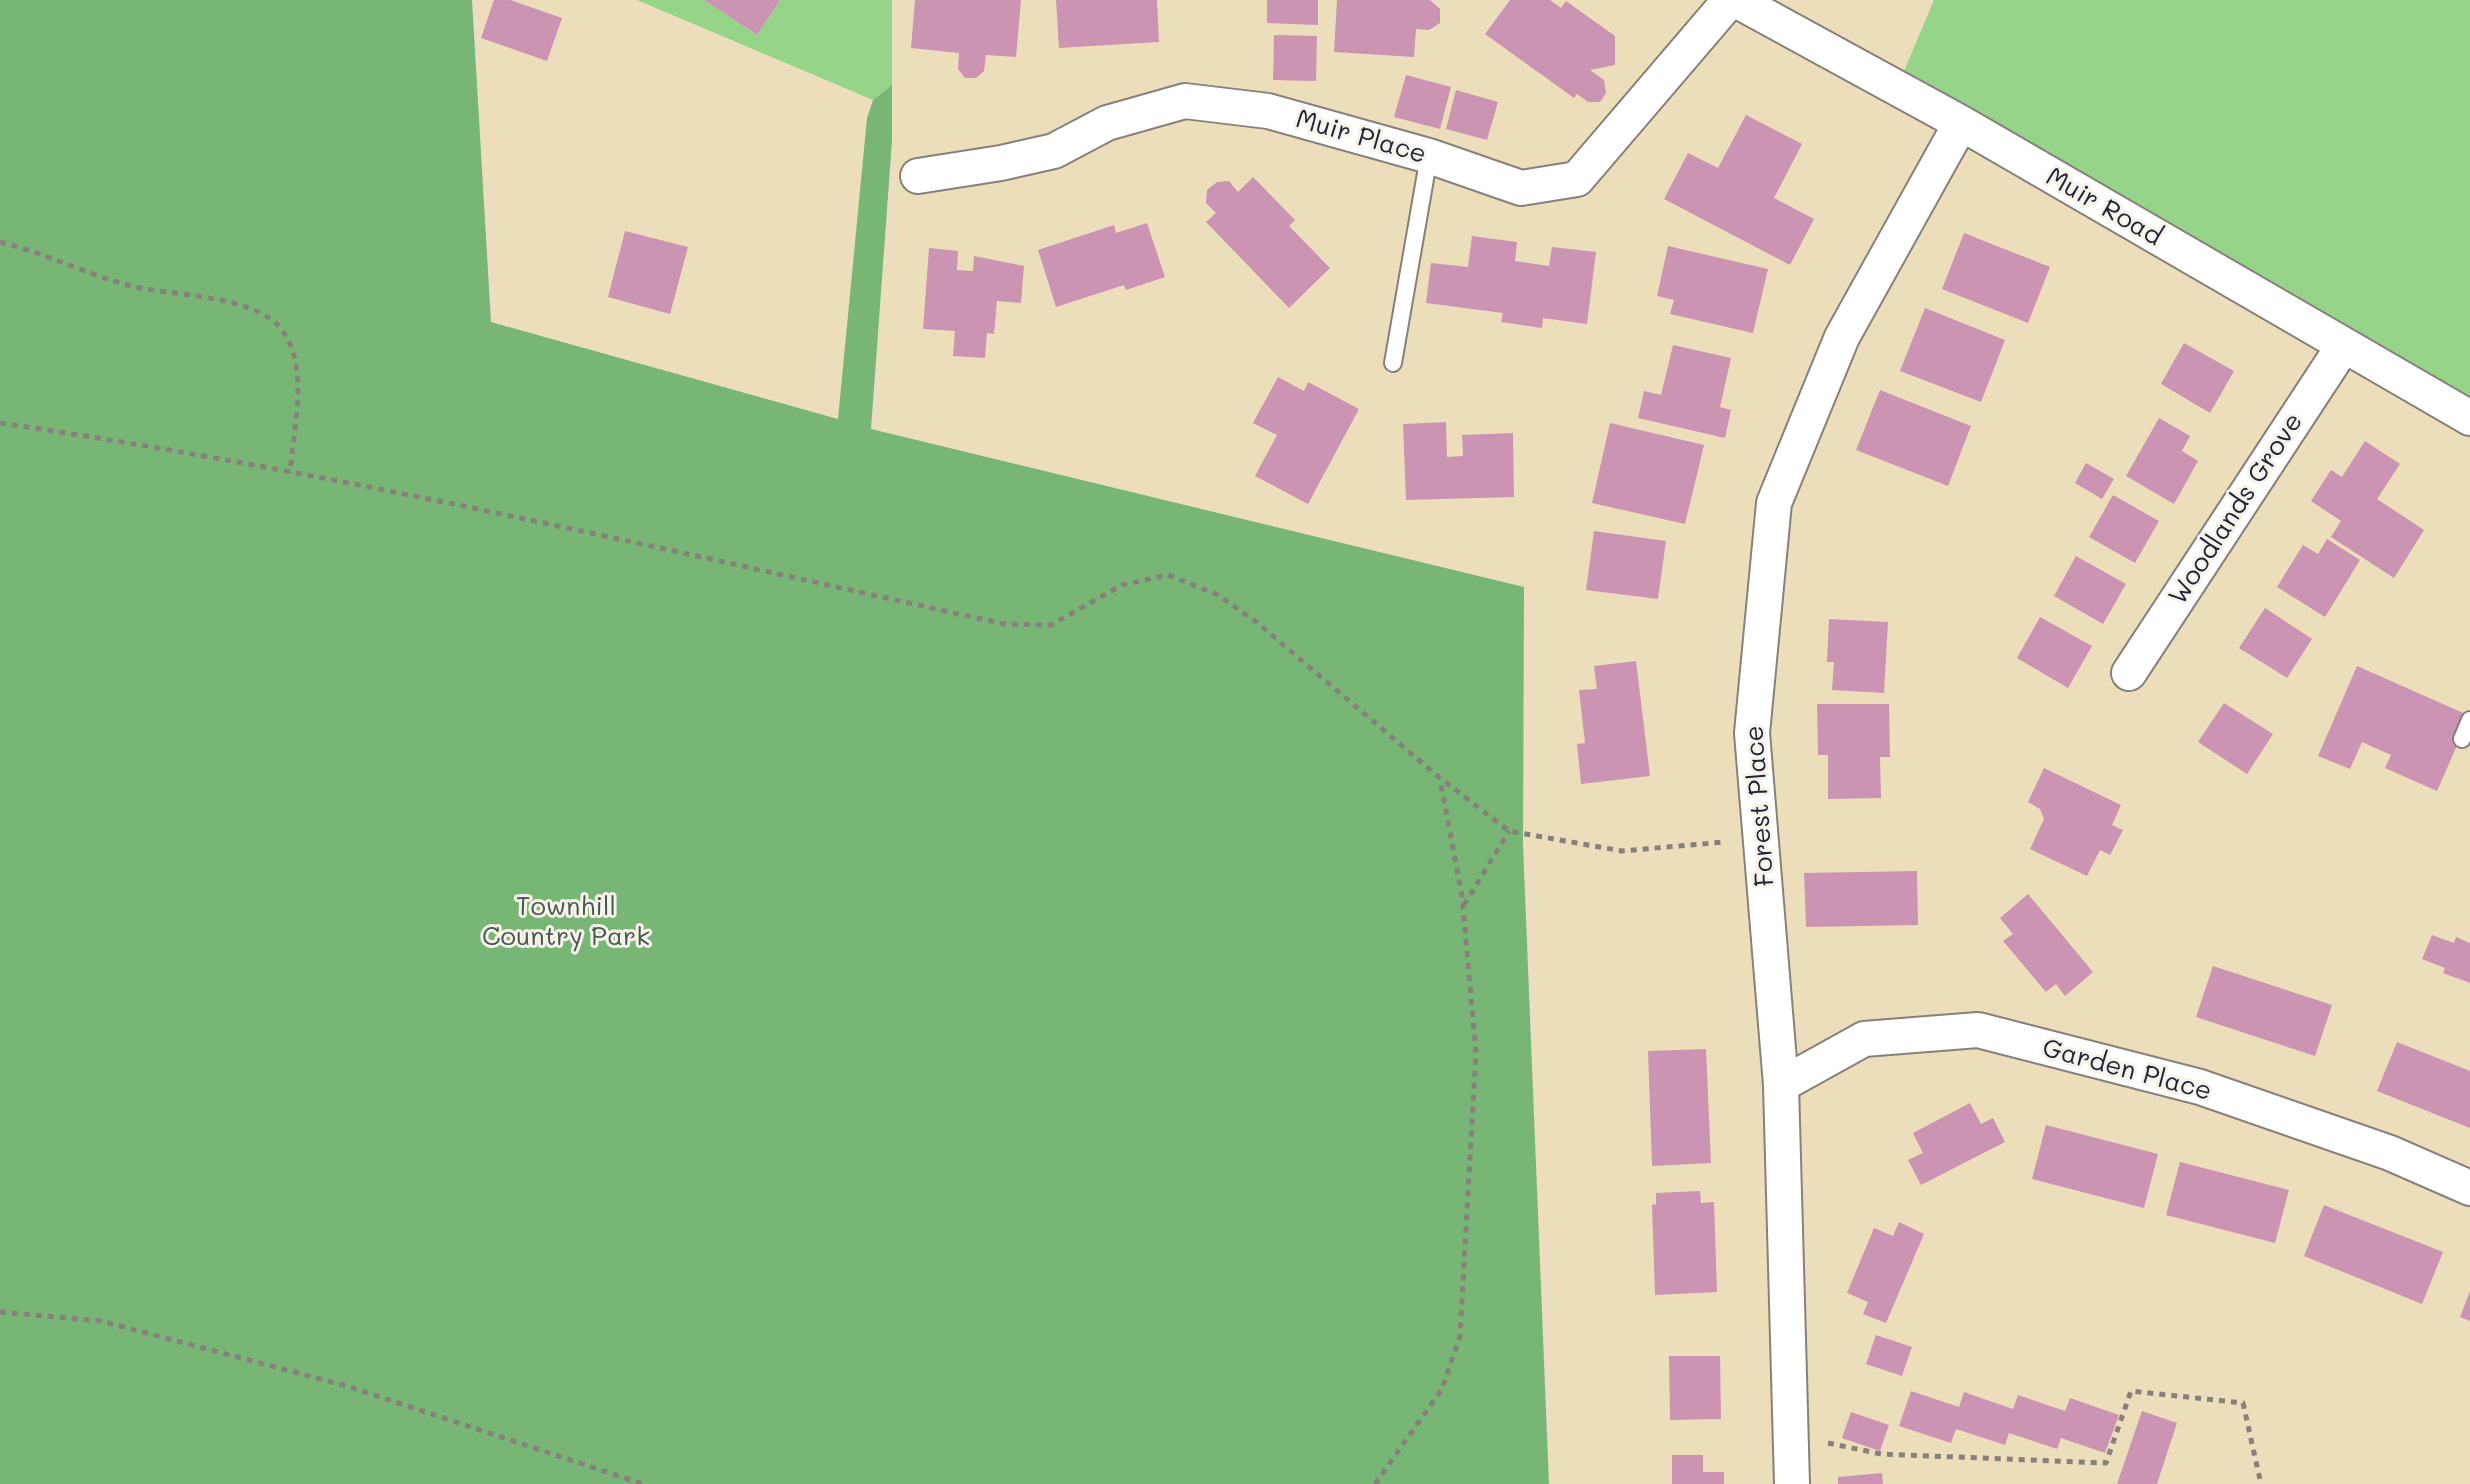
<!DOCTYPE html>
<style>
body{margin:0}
canvas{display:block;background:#ecdebb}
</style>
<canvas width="2470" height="1484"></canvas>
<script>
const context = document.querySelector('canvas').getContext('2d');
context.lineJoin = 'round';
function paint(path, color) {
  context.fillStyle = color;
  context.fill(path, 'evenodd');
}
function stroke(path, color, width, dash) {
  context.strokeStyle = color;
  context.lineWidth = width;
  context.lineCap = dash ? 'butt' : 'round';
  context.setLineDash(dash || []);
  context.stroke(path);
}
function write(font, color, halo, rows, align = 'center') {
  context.font = font + ' Mali,sans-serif';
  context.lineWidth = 6;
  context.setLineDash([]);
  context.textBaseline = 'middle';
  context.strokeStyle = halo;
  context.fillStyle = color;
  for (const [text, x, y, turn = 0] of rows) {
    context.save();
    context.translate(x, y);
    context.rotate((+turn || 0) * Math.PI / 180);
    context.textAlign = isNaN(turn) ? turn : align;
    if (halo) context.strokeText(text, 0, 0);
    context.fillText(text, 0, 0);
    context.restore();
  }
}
const green = new Path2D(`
 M637 0H704L757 35 780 0H892V85L873 100Z
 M1934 0H2470V397L1897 88Z`);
const forest = new Path2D(`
 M0 0H472L491 322 838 419 867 118 873 100 892 85V141L871 429 1524 587 1523 845 1549 1484H0Z`);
const building = new Path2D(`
 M494 0H510L562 18 547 61 481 38Z
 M704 0H780L757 35Z
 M915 0H1021L1016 57 986 55 984 71 976 78H965L958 69 959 53 911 48Z
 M1056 0H1157L1159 42 1059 48Z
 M1267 0H1318V25L1267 23Z
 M1337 0H1430L1440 9V23L1429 30 1416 29 1414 57 1334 52Z
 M1510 0H1550L1561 8 1566 1 1615 36V65L1590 70 1604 80 1606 93 1600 102H1588L1577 94 1574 98 1485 34Z
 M1274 35 1317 36 1316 81 1273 80Z
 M1406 75 1451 87 1440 129 1394 117Z
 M1456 90 1498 102 1487 140 1446 129Z
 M1746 115 1802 144 1774 198 1814 219 1790 265 1664 199 1688 153 1718 168Z
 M1253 177 1295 220 1289 226 1330 268 1289 308 1206 222 1216 213 1206 203 1207 190 1217 182 1229 181 1238 192Z
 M1147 223 1165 277 1126 290 1124 285 1056 307 1038 250 1114 225 1116 233Z
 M625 231 688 247 670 314 608 297Z
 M1964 233 2050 267 2028 323 1942 289Z
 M1472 236 1517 242 1515 261 1549 266 1552 247 1596 252 1587 324 1543 318 1542 328 1501 322 1503 313 1426 303 1431 263 1468 267Z
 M1668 246 1768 269 1753 333 1670 314 1674 300 1657 296Z
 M929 248 958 251 957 270 973 271 974 256 1024 266 1021 303 997 301 994 334 987 333 985 358 953 356 955 331 923 329Z
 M1925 308 2005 340 1981 402 1900 371Z
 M2184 343 2234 371 2210 413 2161 384Z
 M1673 345 1731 358 1720 407 1731 410 1725 438 1638 418 1644 391 1661 395Z
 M1278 377 1304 391 1308 382 1359 409 1308 504 1255 476 1277 435 1253 423Z
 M1880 390 1971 426 1948 486 1856 450Z
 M2159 418 2190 436 2182 451 2198 461 2174 504 2126 476Z
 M1446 422 1447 457 1463 456 1462 435 1513 433 1514 497 1406 500 1403 424Z
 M1610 423 1704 445 1685 524 1592 503Z
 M2365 441 2400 464 2377 499 2424 530 2394 578 2331 537 2341 521 2311 501 2331 470 2342 477Z
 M2086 463 2114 479 2102 499 2075 483Z
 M2113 495 2159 521 2135 563 2089 537Z
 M1594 531 1666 541 1658 599 1586 590Z
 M2327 539 2360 560 2325 617 2277 587 2303 545 2318 554Z
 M2076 556 2126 584 2103 624 2054 596Z
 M2265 608 2312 639 2287 678 2239 648Z
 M2040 617 2092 646 2068 688 2017 658Z
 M1829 619 1888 622 1884 693 1832 690 1834 662H1827Z
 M1636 661 1650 776 1581 784 1577 744 1585 743 1579 690 1597 689 1594 666Z
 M2357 666 2470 716 2437 791 2385 768 2391 755 2362 742 2350 769 2318 756Z
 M2224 703 2273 734 2247 774 2198 742Z
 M1817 704H1889L1890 757H1880L1881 798 1828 799V755H1818Z
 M2044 768 2121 805 2112 825 2123 830 2110 855 2100 850 2087 876 2030 849 2044 819 2040 809 2028 802Z
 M1917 871 1918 925 1806 927 1804 873Z
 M2028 894 2093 972 2065 996 2056 984 2046 992 2003 941 2013 934 2000 918Z
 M2432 935 2454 943 2456 937 2470 943V983L2443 973 2445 968 2422 959Z
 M2213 966 2332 1005 2315 1056 2196 1017Z
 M2397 1042 2470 1071V1128L2377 1091Z
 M1706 1049 1711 1163 1652 1166 1648 1051Z
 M1970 1103 1981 1124 1993 1118 2005 1142 1921 1185 1908 1160 1923 1153 1913 1133Z
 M2046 1125 2158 1154 2144 1208 2032 1179Z
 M2180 1162 2289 1190 2275 1243 2166 1215Z
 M1700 1191 1701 1203 1714 1202 1717 1292 1655 1295 1652 1204 1656 1205V1193Z
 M2324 1205 2443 1252 2422 1304 2304 1256Z
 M1899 1222 1924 1234 1886 1323 1863 1314 1868 1302 1847 1293 1874 1228 1893 1236Z
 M2470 1291V1321L2460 1317Z
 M1876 1335 1912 1347 1902 1376 1866 1364Z
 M1669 1356H1720L1721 1419 1670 1420Z
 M1911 1391 1959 1407 1964 1392 2013 1409 2018 1395 2065 1411 2070 1398 2119 1415 2105 1453 2061 1438 2057 1449 2009 1433 2005 1445 1956 1429 1951 1443 1899 1426Z
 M2142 1411 2177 1423 2157 1484H2117Z
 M1851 1412 1889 1425 1880 1451 1842 1438Z
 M1672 1455H1703V1472H1724V1484H1672Z
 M1882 1473 1883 1484H1838V1477Z`);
const path = new Path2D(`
 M0 242C44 253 84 273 127 285 167 296 256 294 282 330 310 367 293 431 290 473
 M0 423C338 472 671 551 1004 624L1051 625 1122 585 1168 575 1216 594 1254 620 1440 778 1509 831 1622 851 1724 842
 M1464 905 1509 831
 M0 1312 101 1321 347 1386 643 1484
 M1828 1443 1881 1454 2106 1463 2131 1391 2243 1403 2261 1484
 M1375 1484 1442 1389 1460 1336 1476 1052 1462 896 1440 779`);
const lane = new Path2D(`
 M1393 363 1429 156
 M2462 739 2470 720`);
const street = new Path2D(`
 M1736 0 1961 123 2470 418
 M918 176 1001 163 1054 151 1107 123 1185 101 1268 111 1429 156 1521 188 1577 179 1730 0
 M2129 673 2344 345
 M1781 1085 1864 1039 1978 1030 2200 1087 2390 1153 2470 1188
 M1792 1484 1781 1085 1752 733 1774 503 1842 337 1961 123`);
const streetNames = [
 ["Muir Place",1361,137,16],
 ["Muir Road",2104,207,30],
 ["Woodlands Grove",2236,509,-57],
 ["Forest Place",1760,806,-94],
 ["Garden Place",2127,1070,15]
];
const parkNames = [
 ["Townhill",566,907],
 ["Country Park",566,937]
];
paint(green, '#96d489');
paint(forest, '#78b675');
paint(building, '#cb94b3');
stroke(lane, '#87807b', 20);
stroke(street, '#87807b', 38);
stroke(path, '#87807b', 5, [6, 6]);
stroke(lane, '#fff', 16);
stroke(street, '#fff', 34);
write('26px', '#22223b', '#f7f3e8', streetNames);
write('26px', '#455752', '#f7f3e8', parkNames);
</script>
